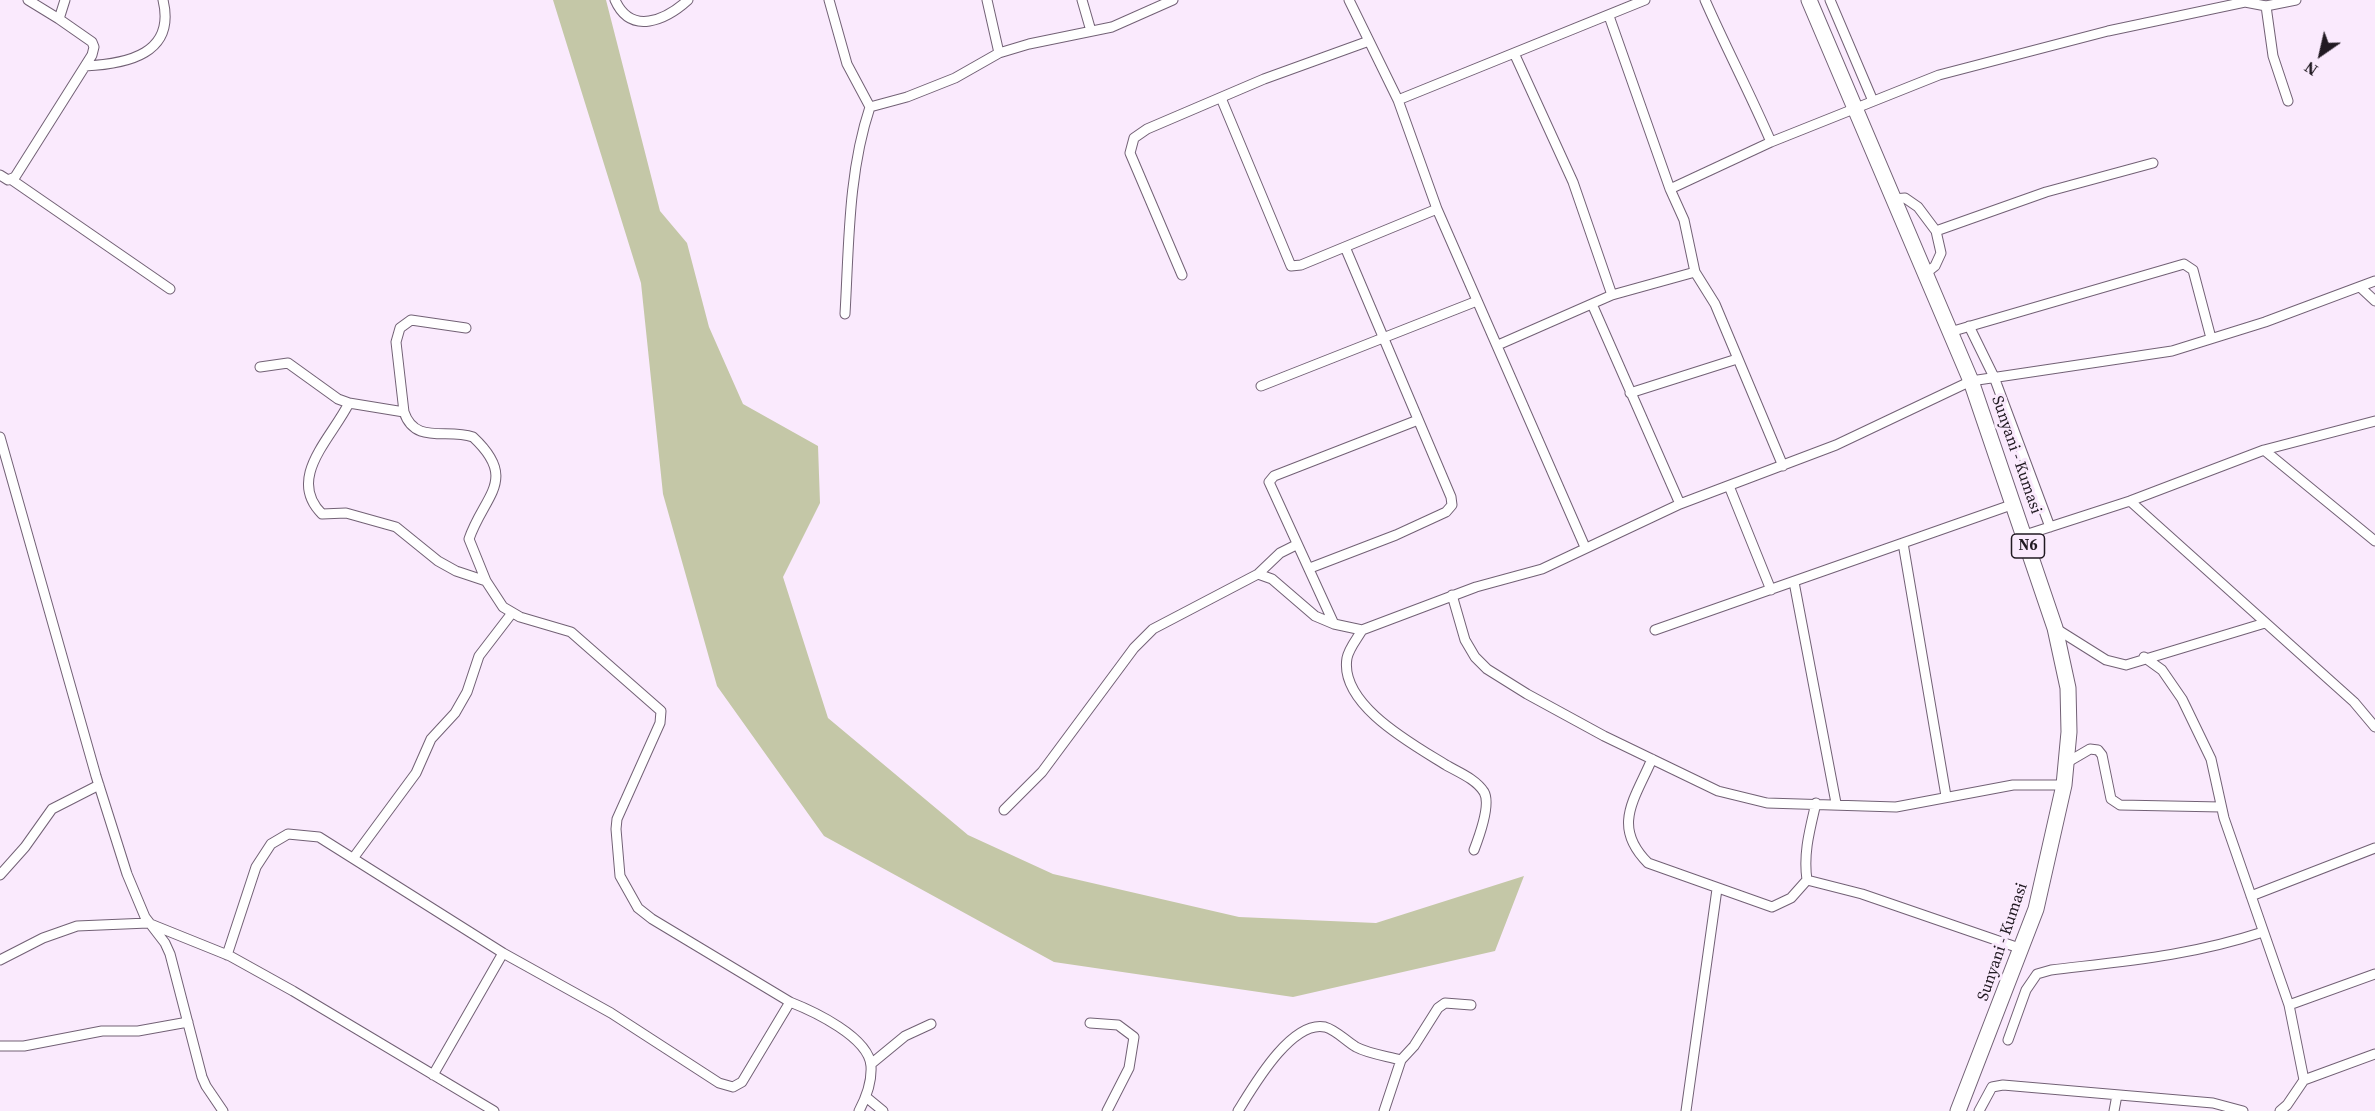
<!DOCTYPE html>
<style>
body{margin:0}
#map{position:relative;width:2375px;height:1111px;overflow:hidden;background:#faeafd;font-family:"Source Serif 4",serif}
canvas{display:block}
.north{position:absolute;left:2291px;top:24px;width:60px;height:60px;-webkit-text-stroke:4px #faeafd;paint-order:stroke;rotate:214deg;font-size:16px;font-weight:700;line-height:24px;text-align:center;color:#211a22}
.north::after{content:'';display:block;margin:auto;width:21px;height:27px;background:#211a22;clip-path:polygon(50% 0,100% 100%,50% 72%,0 100%)}
</style>
<div id="map">
<canvas width="2375" height="1111"></canvas>
<div class="north">N</div>
</div>
<script>
const context = document.querySelector('canvas').getContext('2d');
context.lineJoin = 'round';
function paint(path, color) {
  context.fillStyle = color;
  context.fill(path, 'evenodd');
}
function stroke(path, color, width, dash) {
  context.strokeStyle = color;
  context.lineWidth = width;
  context.lineCap = dash ? 'butt' : 'round';
  context.setLineDash(dash || []);
  context.stroke(path);
}
function write(font, color, halo, rows, align = 'center') {
  context.font = font + ' "Source Serif 4",serif';
  context.lineWidth = 6;
  context.setLineDash([]);
  context.textBaseline = 'middle';
  context.strokeStyle = halo;
  context.fillStyle = color;
  for (const [text, x, y, turn = 0] of rows) {
    context.save();
    context.translate(x, y);
    context.rotate((+turn || 0) * Math.PI / 180);
    context.textAlign = isNaN(turn) ? turn : align;
    if (halo) context.strokeText(text, 0, 0);
    context.fillText(text, 0, 0);
    context.restore();
  }
}
const green = new Path2D(`
 M553 0H606L660 211 687 243 709 327 743 404 818 446 820 503 783 577 828 718 968 835 1053 874 1239 917 1376 923 1524 876 1495 951 1293 997 1054 962 824 836 717 686 663 494 641 283Z`);
const minor = new Path2D(`
 M28 0 59 19
 M615 0C631 36 666 20 688 0
 M829 0 847 64 870 107 907 97 955 78 999 53 1029 44 1112 27 1173 0
 M987 0 999 53
 M1082 0 1091 31
 M1349 0 1398 100 1437 209 1585 547
 M1705 0C1726 48 1750 93 1771 142
 M1830 0 1873 101
 M2266 6 2273 56 2288 101
 M1609 16 1670 189 1684 220 1695 272 1715 304 1783 466
 M1514 53 1573 182 1612 295
 M85 66C127 64 176 54 163 0
 M1221 98 1291 266 1301 265 1437 209
 M1398 100 1645 0
 M0 175 8 180 15 177 92 55 94 47 92 42 59 19 65 0
 M12 180 170 289
 M1670 189 1771 142 1939 75 2108 31 2245 2 2266 6 2296 0
 M1893 199 1905 198 1918 207 1936 231
 M1925 274 1935 266 1941 253 1936 231 2046 192 2153 163
 M1182 275 1130 153 1134 138 1147 129 1264 79 1369 41
 M2360 287 2375 301
 M1592 304 1680 504
 M845 314C849 245 848 173 870 107
 M1969 326 1994 377 2050 527
 M1950 332 2184 264 2193 270 2211 338
 M1498 345 1612 295 1695 272
 M260 367 288 363 338 399 349 403 404 412
 M1261 386 1477 301
 M1630 393 1737 359
 M349 403C331 439 286 478 322 514L346 513 396 527 438 561 456 571 486 581
 M0 437 96 776 127 874 145 917 165 943 170 954 202 1077 206 1086 223 1111
 M2264 450 2375 541
 M1729 486 1771 590
 M2130 501 2354 702 2375 727
 M2025 535 2130 501 2264 450 2375 421
 M1903 543 1946 796
 M1310 568 1396 535 1446 512 1452 505 1451 497 1345 247
 M1258 574 1272 579 1315 616 1334 624 1362 630 1476 587 1542 569 1680 504 1836 445 1971 381 2172 351 2265 322 2375 281
 M1794 582 1836 803
 M1452 595 1465 640 1475 657 1487 669 1527 694 1604 736 1718 791 1767 803 1896 807 2013 785H2064
 M1334 624 1269 482 1274 476 1418 420
 M2055 628 2106 660 2126 665 2265 623
 M1362 630C1357 639 1349 648 1347 658 1339 705 1414 745 1446 765 1458 772 1476 779 1484 792 1491 804 1479 837 1474 850
 M1655 630 2014 504
 M2144 657 2162 670 2182 699 2211 759 2224 818 2289 1005 2304 1080
 M1652 759C1635 799 1611 826 1648 863L1772 907 1791 898 1807 880
 M2066 763 2090 749 2098 750 2102 755 2111 799 2120 805 2221 807
 M1004 810 1042 772 1134 648 1153 629 1258 574 1280 553 1296 545
 M354 857 416 773 431 739 455 713 467 692 479 656 512 613
 M0 875 25 847 52 809 99 785
 M1807 880 1862 894 2022 949
 M1807 880C1803 853 1810 829 1816 803
 M2251 896 2375 848
 M227 955 256 867 271 844 288 834 319 837 503 953 611 1013 719 1083 733 1087 742 1082 790 1002 652 919 638 908 620 876 616 829 617 819 660 723 661 711 571 632 520 617 503 607 486 581 469 539C484 495 519 480 473 437 447 428 415 445 404 412L396 342 400 328 411 320 466 328
 M0 960 43 938 77 926 148 923 230 956 293 991 494 1111
 M790 1002C813 1011 869 1037 871 1066 872 1082 866 1098 859 1111
 M2289 1005 2375 974
 M1090 1023 1118 1025 1134 1037 1129 1068 1107 1111
 M2008 1040 2026 990 2037 974 2051 970C2126 961 2190 956 2263 932
 M0 1046H24L102 1031H138L188 1022
 M871 1064 905 1036 931 1024
 M433 1075 503 953
 M866 1097 883 1111
 M1238 1111C1253 1087 1291 1020 1325 1027 1336 1030 1346 1041 1356 1047 1369 1054 1387 1056 1401 1060
 M1384 1111 1401 1060 1414 1046 1438 1008 1445 1003 1471 1005
 M1686 1111 1717 889
 M1979 1111 1992 1087 2003 1085 2213 1103 2243 1111
 M2114 1111 2117 1095
 M2280 1111 2287 1105 2304 1080 2375 1054`);
const primary = new Path2D(`
 M1809 0 1971 381 2055 628 2068 688 2069 732 2064 785 2036 909 1958 1111`);
const shields = [
 [2028,546,33]
];
const shieldNames = [
 ["N6",2028,546]
];
const streetNames = [
 ["Sunyani - Kumasi",2016,455,71],
 ["Sunyani - Kumasi",2003,942,-71]
];
paint(green, '#c4c7a7');
stroke(minor, '#726175', 11);
stroke(primary, '#726175', 17);
stroke(minor, '#fff', 9);
stroke(primary, '#fff', 15);
for (const [x, y, w] of shields) {
  const box = new Path2D();
  box.roundRect(x - w / 2, y - 12, w, 24, 4.5);
  context.fillStyle = '#faeafd';
  context.fill(box);
  stroke(box, '#211a22', 1.5);
}
write('bold 15px', '#211a22', null, shieldNames);
write('16px', '#211a22', '#faeafd', streetNames);
</script>
